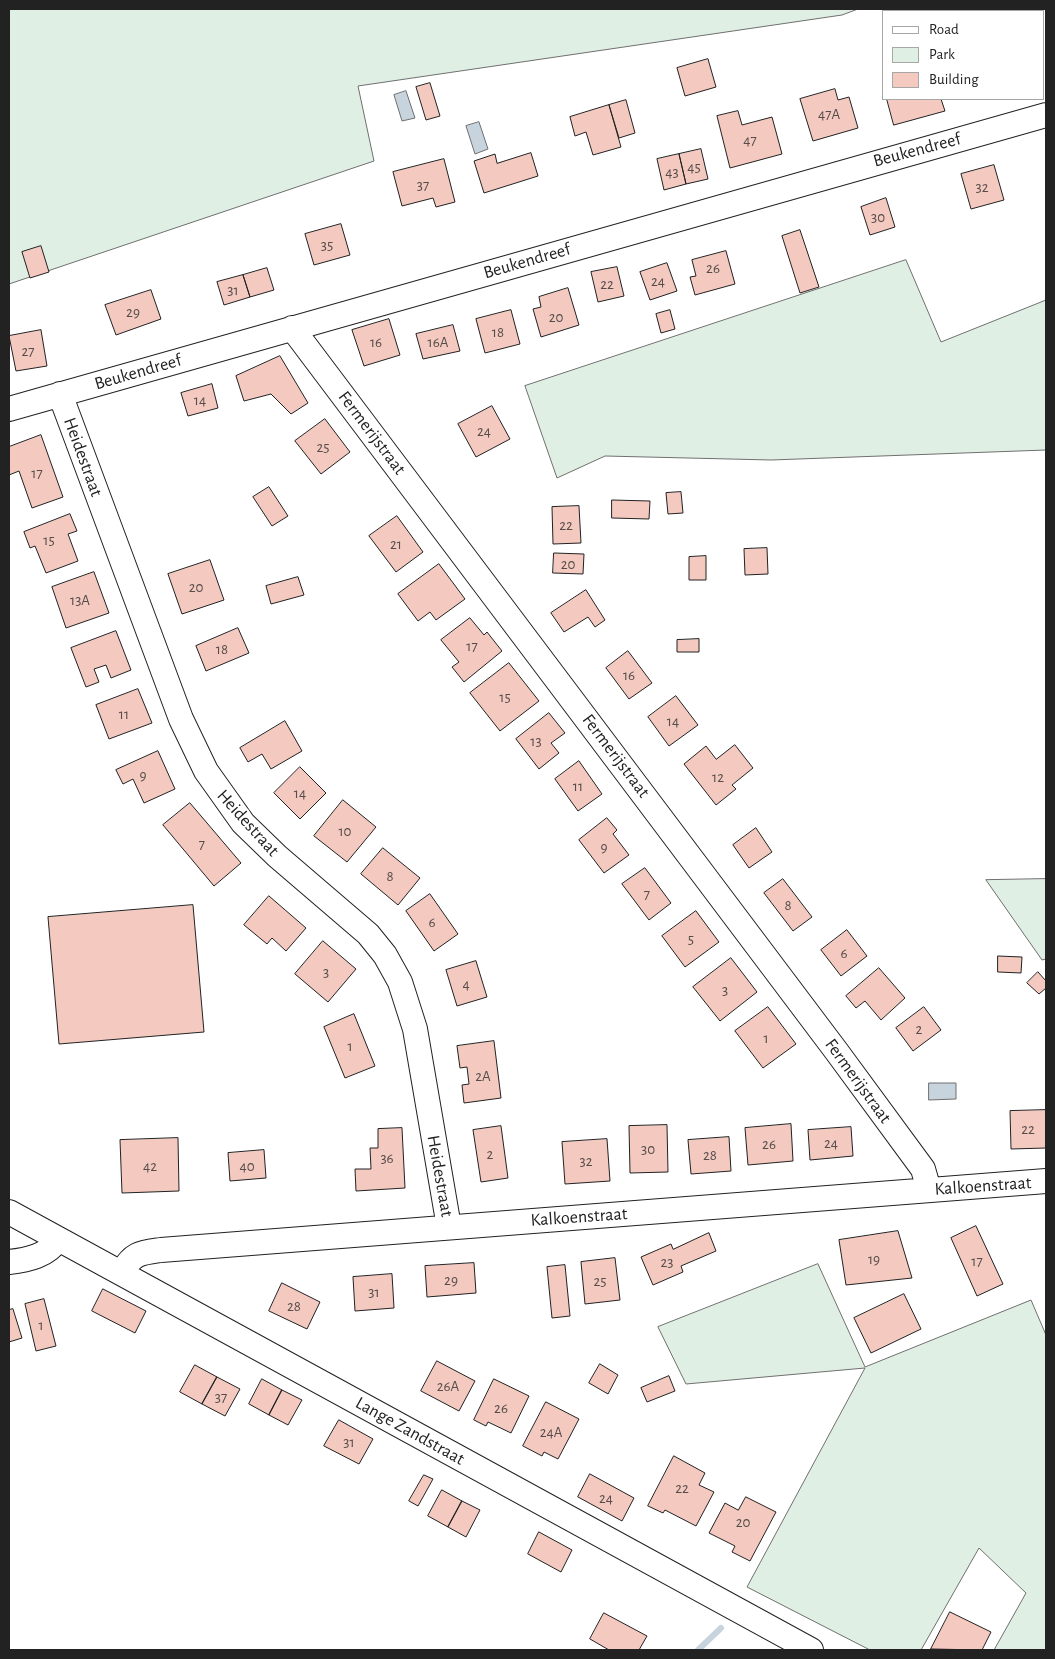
<!DOCTYPE html>
<style>
body{margin:0}
#map{position:relative;width:1055px;height:1659px;overflow:hidden;background:#fff;font-family:"Alegreya Sans",sans-serif}
canvas{display:block}
.frame{position:absolute;inset:0;border:10px solid #222;pointer-events:none}
.legend{position:absolute;left:882px;top:10px;width:162px;height:90px;box-sizing:border-box;background:#fff;border:1px solid #a7a7a7;margin:0;padding:6px 9px;list-style:none;font-size:15px;color:#222}
.legend li{display:flex;align-items:center;gap:10px;height:25px}
.legend b{width:25px;border:1px solid #a7a7a7}
</style>
<div id="map">
<canvas width="1055" height="1659"></canvas>
<div class="frame"></div>
<ul class="legend">
<li><b style="height:6px;background:#fff"></b>Road</li>
<li><b style="height:14px;background:#e0efe3"></b>Park</li>
<li><b style="height:14px;background:#f3c9c0"></b>Building</li>
</ul>
</div>
<script>
const context = document.querySelector('canvas').getContext('2d');
context.lineJoin = 'round';
function paint(path, color) {
  context.fillStyle = color;
  context.fill(path, 'evenodd');
}
function stroke(path, color, width, dash) {
  context.strokeStyle = color;
  context.lineWidth = width;
  context.lineCap = dash ? 'butt' : 'round';
  context.setLineDash(dash || []);
  context.stroke(path);
}
function write(font, color, halo, rows, align = 'center') {
  context.font = font + ' "Alegreya Sans",sans-serif';
  context.lineWidth = 4;
  context.setLineDash([]);
  context.textBaseline = 'middle';
  context.strokeStyle = halo;
  context.fillStyle = color;
  for (const [text, x, y, turn = 0] of rows) {
    context.save();
    context.translate(x, y);
    context.rotate((+turn || 0) * Math.PI / 180);
    context.textAlign = isNaN(turn) ? turn : align;
    if (halo) context.strokeText(text, 0, 0);
    context.fillText(text, 0, 0);
    context.restore();
  }
}
const green = new Path2D(`
 M9 9H858L842 15 358 86 374 161 9 284Z
 M906 260 941 342 1046 300V450L771 460 605 456 557 478 525 386Z
 M1046 879V959L1042 960 986 880Z
 M818 1264 865 1367 1031 1300 1046 1335V1650H994L1026 1593 979 1548 921 1650H870L747 1587 865 1368 686 1384 658 1327Z`);
const water = new Path2D(`
 M406 91 415 118 402 121 394 95Z
 M479 122 488 149 475 154 466 126Z
 M929 1083H956V1099L929 1100Z`);
const stream = new Path2D(`
 M698 1650 721 1628`);
const building = new Path2D(`
 M708 59 716 87 685 96 677 68Z
 M430 83 440 116 426 120 416 87Z
 M835 89 838 100 849 97 858 128 813 141 800 99Z
 M887 99H941L945 111 894 125Z
 M626 100 635 133 619 138 609 105Z
 M609 105 621 147 593 155 586 132 575 136 570 117Z
 M738 111 742 125 772 117 782 154 730 168 717 116Z
 M701 149 708 179 686 184 679 154Z
 M531 153 538 176 484 193 474 161 495 154 497 163Z
 M679 154 686 184 664 190 657 159Z
 M444 159 455 202 436 207 433 198 402 206 393 172Z
 M994 165 1004 200 971 209 961 174Z
 M886 198 895 227 870 235 861 207Z
 M341 224 350 255 314 265 305 234Z
 M800 230 819 287 800 293 782 236Z
 M41 246 49 272 30 278 22 252Z
 M726 251 735 284 695 295 690 277 696 276 692 260Z
 M667 263 677 291 650 300 640 272Z
 M617 267 624 296 598 302 591 272Z
 M267 268 274 290 250 297 243 275Z
 M243 275 250 297 224 305 217 282Z
 M568 288 579 325 541 337 533 309 541 307 539 297Z
 M151 290 161 319 116 335 105 305Z
 M511 310 520 344 485 353 476 319Z
 M670 310 675 329 661 333 656 314Z
 M389 319 400 355 364 366 352 330Z
 M453 325 460 351 423 359 416 334Z
 M41 330 47 366 16 371 9 336Z
 M280 356 308 403 291 414 271 394 244 401 236 376Z
 M212 384 218 408 188 416 181 393Z
 M492 406 510 439 476 457 458 424Z
 M325 419 350 452 321 474 295 441Z
 M41 435 63 497 32 508 19 471 9 475V447Z
 M269 487 288 516 272 526 253 497Z
 M681 492 683 513 668 514 666 493Z
 M612 500 650 501 649 519 612 518Z
 M579 506 581 543 553 544 552 507Z
 M70 514 77 531 68 534 78 561 46 573 35 546 30 548 24 532Z
 M397 516 423 552 396 572 369 536Z
 M767 548 768 574 745 575 744 549Z
 M554 553 584 554 583 574 553 573Z
 M706 556V580H689V557Z
 M210 560 224 600 182 614 168 574Z
 M439 564 465 599 436 620 430 612 418 621 398 594Z
 M94 572 109 613 66 628 52 587Z
 M298 577 304 595 271 604 266 586Z
 M586 590 605 620 595 627 588 617 564 632 551 613Z
 M470 618 484 635 487 632 502 651 464 682 452 667 459 662 441 640Z
 M238 628 249 653 206 671 196 646Z
 M116 631 131 670 111 678 106 665 94 669 99 682 86 687 71 648Z
 M699 639V652H677V640Z
 M628 651 652 683 629 699 606 668Z
 M509 663 539 701 500 731 470 693Z
 M138 689 152 723 109 739 96 705Z
 M676 696 698 725 669 746 648 717Z
 M549 713 565 733 551 743 559 753 539 769 516 739Z
 M285 721 302 751 271 769 262 754 248 762 240 748Z
 M735 745 753 768 732 785 736 789 716 805 684 764 706 746 716 759Z
 M158 751 175 789 144 803 133 779 123 784 116 770Z
 M579 761 602 794 578 811 555 779Z
 M300 767 326 793 300 819 274 793Z
 M343 800 376 827 347 862 314 836Z
 M190 803 241 863 214 886 163 825Z
 M607 818 617 830 613 834 629 855 604 873 579 840Z
 M756 828 772 852 749 868 733 845Z
 M383 848 420 878 398 905 361 874Z
 M645 868 671 903 649 920 622 884Z
 M783 879 812 917 793 931 764 893Z
 M430 894 458 934 434 951 406 911Z
 M269 896 306 928 286 951 272 938 267 944 244 925Z
 M193 905 204 1032 59 1044 48 917Z
 M696 911 719 942 685 967 662 936Z
 M847 930 867 956 841 976 821 950Z
 M323 941 356 969 328 1002 295 974Z
 M998 956 1022 957 1021 973 998 972Z
 M731 958 757 992 720 1021 693 987Z
 M476 961 487 997 457 1006 446 970Z
 M879 968 905 998 881 1020 865 1001 856 1008 846 996Z
 M1038 972 1046 981V988L1039 994 1027 983Z
 M768 1007 796 1044 763 1068 735 1031Z
 M924 1007 941 1030 913 1051 896 1028Z
 M354 1014 375 1066 345 1078 324 1027Z
 M494 1041 501 1098 464 1103 462 1085 469 1084 467 1067 460 1068 457 1046Z
 M1046 1110V1148L1011 1149 1010 1111Z
 M791 1124 793 1161 748 1165 745 1128Z
 M667 1125 668 1172 630 1173 629 1126Z
 M501 1126 508 1178 481 1182 473 1130Z
 M851 1127 853 1156 810 1160 808 1130Z
 M402 1128 405 1188 356 1191 355 1169H371L370 1148H378V1129Z
 M729 1137 731 1171 691 1174 688 1140Z
 M178 1138 179 1191 122 1193 120 1140Z
 M607 1139 610 1181 565 1184 562 1142Z
 M264 1150 266 1178 230 1181 228 1153Z
 M976 1226 1003 1284 977 1296 951 1238Z
 M898 1231 912 1278 846 1285 839 1240Z
 M709 1233 716 1251 681 1266 683 1272 653 1285 641 1257 671 1244 673 1249Z
 M615 1258 620 1300 585 1304 581 1262Z
 M474 1263 476 1293 427 1297 425 1266Z
 M565 1265 570 1316 552 1318 547 1267Z
 M392 1274 394 1308 355 1311 353 1277Z
 M282 1283 320 1302 307 1329 269 1311Z
 M103 1289 146 1311 135 1333 92 1311Z
 M904 1294 921 1329 871 1353 854 1318Z
 M44 1299 56 1346 36 1351 25 1304Z
 M13 1309 22 1338 9 1342V1310Z
 M437 1361 475 1381 459 1411 421 1391Z
 M600 1364 618 1375 608 1394 589 1383Z
 M195 1365 217 1377 202 1404 180 1392Z
 M669 1376 675 1391 647 1402 641 1388Z
 M217 1377 240 1389 225 1416 202 1404Z
 M262 1379 282 1390 269 1415 249 1404Z
 M494 1379 529 1396 511 1433 488 1422 486 1426 474 1420Z
 M282 1390 302 1400 288 1425 269 1415Z
 M546 1402 579 1419 558 1459 544 1452 542 1456 523 1446Z
 M339 1420 373 1439 359 1464 324 1446Z
 M674 1456 705 1473 699 1485 714 1492 696 1526 665 1510 663 1513 648 1506Z
 M590 1474 634 1498 622 1521 578 1497Z
 M424 1475 433 1479 418 1506 409 1501Z
 M442 1490 462 1501 448 1527 428 1516Z
 M746 1497 776 1512 750 1561 732 1552 735 1546 709 1533 725 1503 738 1510Z
 M462 1501 480 1510 466 1537 448 1527Z
 M539 1532 572 1550 561 1572 528 1554Z
 M950 1612 991 1632 982 1650 931 1649Z
 M604 1613 647 1636 639 1650H609L590 1639Z`);
const minor = new Path2D(`
 M292 328 837 1052 923 1169 929 1190
 M60 394 181 719 206 771 243 823 277 856 368 934 385 955 400 982 415 1029 449 1227
 M9 409 1046 115
 M9 1212 811 1650
 M9 1262C27 1260 48 1256 58 1239
 M122 1272C133 1253 140 1253 161 1250L1046 1181`);
const numberNames = [
 ["47A",829,114],
 ["47",750,140],
 ["45",694,167],
 ["43",672,172],
 ["37",423,185],
 ["32",982,187],
 ["30",878,217],
 ["35",327,245],
 ["26",713,268],
 ["24",658,281],
 ["22",607,284],
 ["31",233,290],
 ["29",133,312],
 ["20",556,317],
 ["18",498,332],
 ["16",376,342],
 ["16A",438,342],
 ["27",28,351],
 ["14",200,400],
 ["24",484,431],
 ["25",323,447],
 ["17",37,473],
 ["22",566,525],
 ["15",49,540],
 ["21",396,544],
 ["20",568,564],
 ["20",196,587],
 ["13A",80,600],
 ["17",472,646],
 ["18",222,649],
 ["16",629,675],
 ["15",505,697],
 ["11",124,714],
 ["14",673,721],
 ["13",536,741],
 ["9",143,775],
 ["12",718,777],
 ["11",578,786],
 ["14",300,793],
 ["10",345,831],
 ["7",202,844],
 ["9",604,847],
 ["8",390,876],
 ["7",647,894],
 ["8",788,905],
 ["6",432,922],
 ["5",691,939],
 ["6",844,953],
 ["3",326,972],
 ["4",466,984],
 ["3",725,990],
 ["2",919,1029],
 ["1",766,1038],
 ["1",350,1046],
 ["2A",483,1076],
 ["22",1028,1129],
 ["24",831,1143],
 ["26",769,1144],
 ["30",648,1149],
 ["2",490,1154],
 ["28",710,1155],
 ["36",387,1158],
 ["32",586,1161],
 ["42",150,1166],
 ["40",247,1166],
 ["19",874,1259],
 ["17",977,1261],
 ["23",667,1262],
 ["29",451,1280],
 ["25",600,1281],
 ["31",374,1292],
 ["28",294,1306],
 ["1",41,1325],
 ["26A",448,1386],
 ["37",221,1397],
 ["26",501,1408],
 ["24A",551,1432],
 ["31",349,1442],
 ["22",682,1488],
 ["24",606,1498],
 ["20",743,1522]
];
const streetNames = [
 ["Beukendreef",917,150,-15],
 ["Beukendreef",527,261,-16],
 ["Beukendreef",138,372,-16],
 ["Fermerijstraat",372,433,53],
 ["Heidestraat",83,457,70],
 ["Fermerijstraat",616,756,53],
 ["Heidestraat",248,823,48],
 ["Fermerijstraat",858,1081,54],
 ["Heidestraat",440,1176,80],
 ["Kalkoenstraat",983,1186,-4],
 ["Kalkoenstraat",579,1217,-4],
 ["Lange Zandstraat",410,1431,29]
];
paint(green, '#e0efe3');
stroke(green, '#6f6f6f', 1);
paint(water, '#c7d3dd');
stroke(water, '#6f6f6f', 1);
stroke(stream, '#c7d3dd', 6);
paint(building, '#f3c9c0');
stroke(building, '#222', 1);
stroke(minor, '#222', 26);
stroke(minor, '#fff', 24);
write('15px', '#564c4a', null, numberNames);
write('18px', '#222', '#fff', streetNames);
</script>
